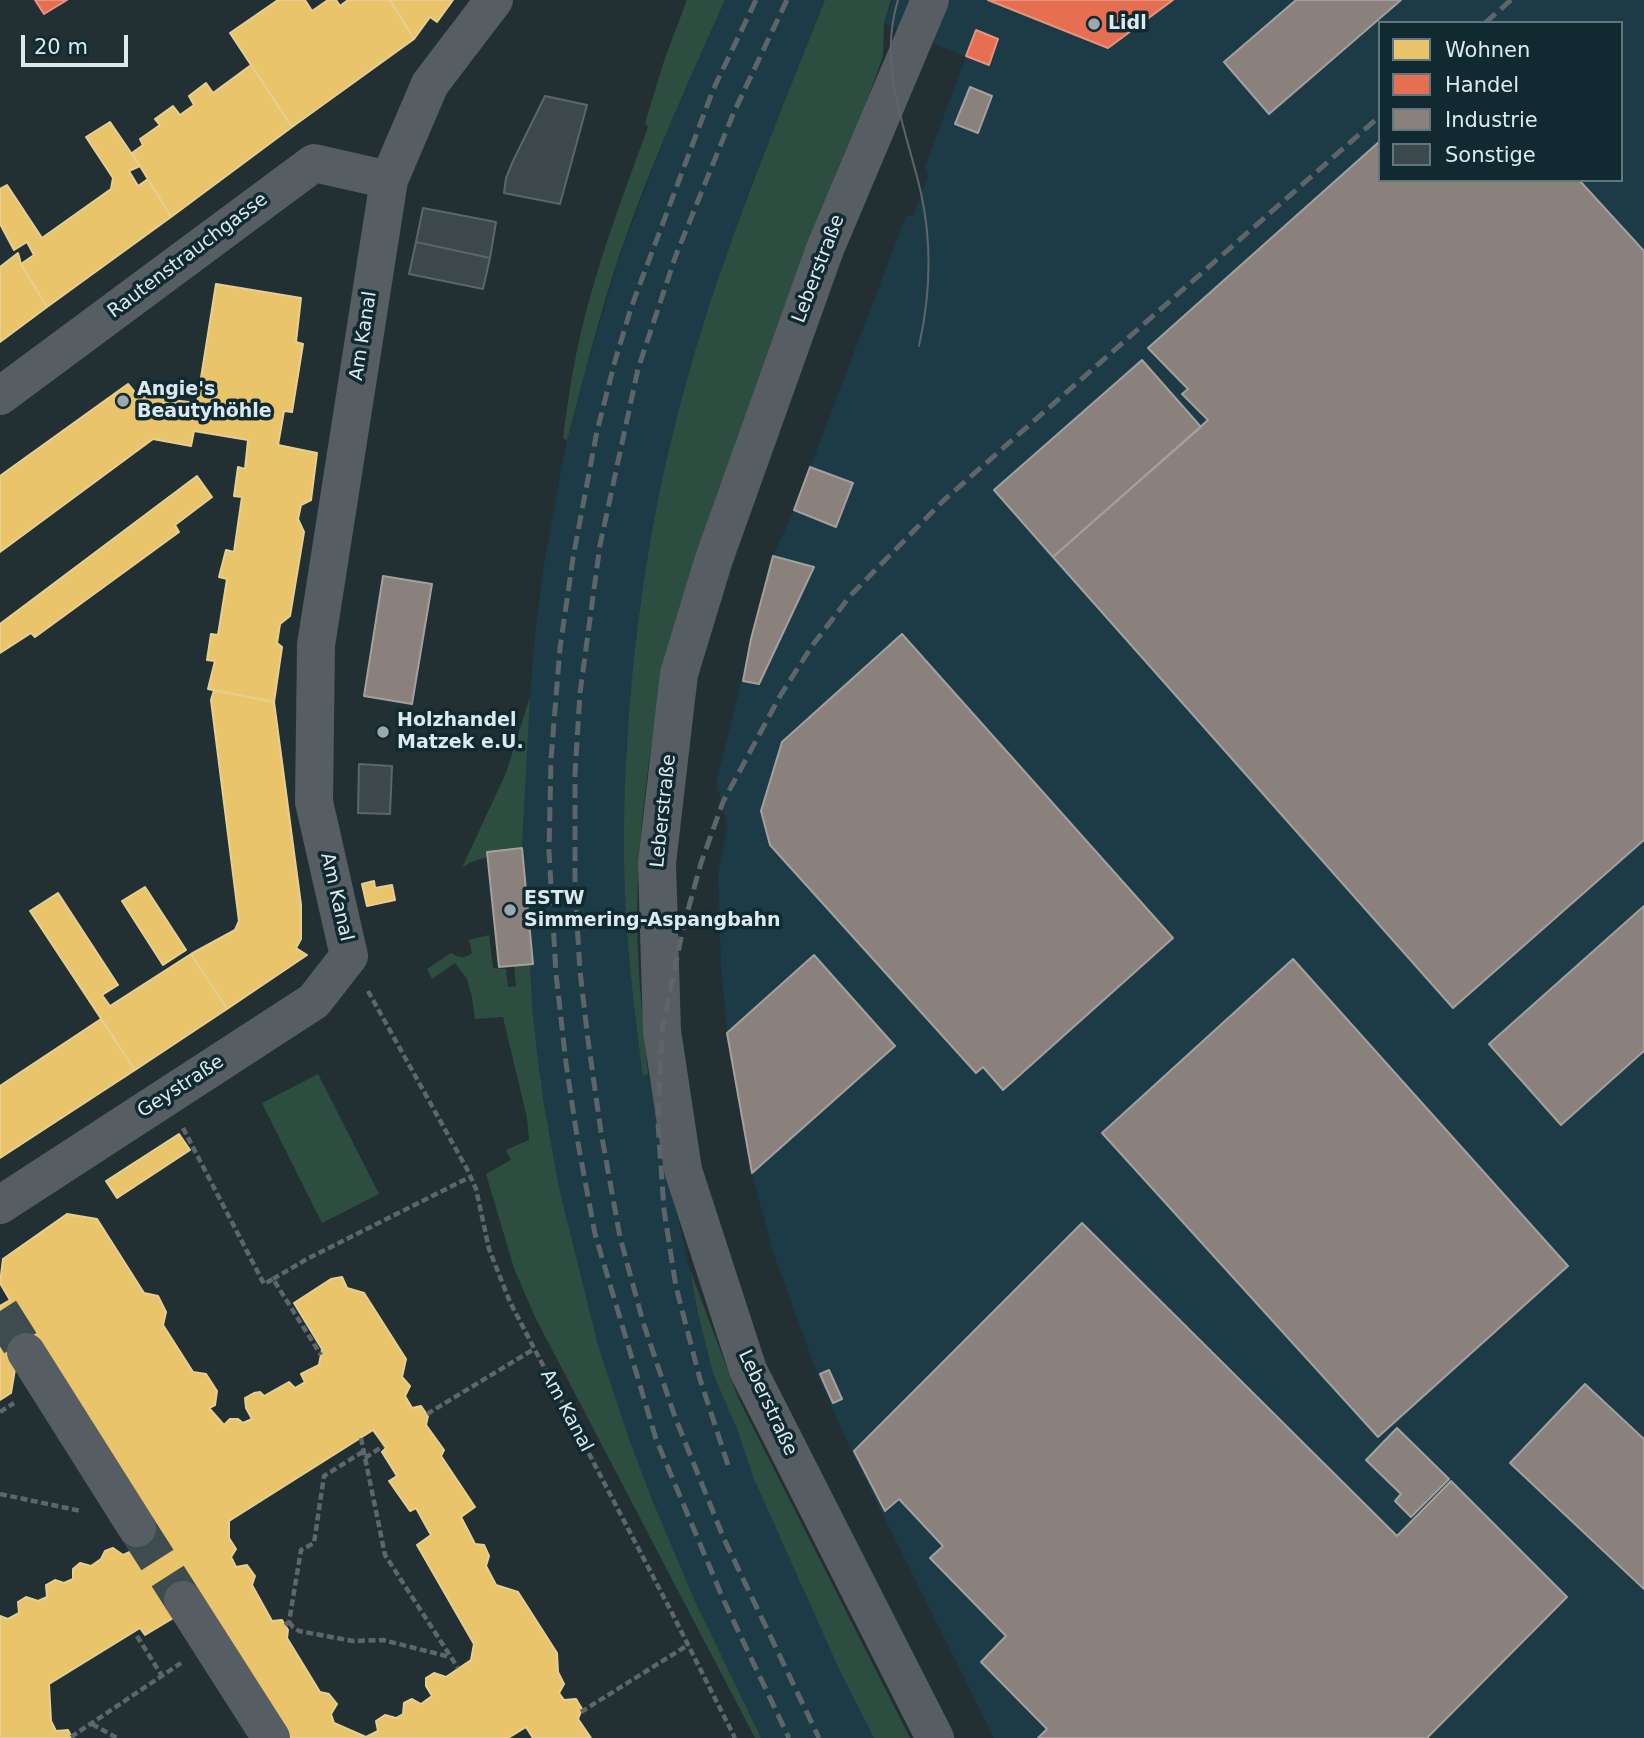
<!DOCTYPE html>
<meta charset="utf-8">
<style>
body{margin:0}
#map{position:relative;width:1644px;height:1738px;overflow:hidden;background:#223034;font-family:"DejaVu Sans",sans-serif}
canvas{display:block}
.legend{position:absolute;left:1378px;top:21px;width:245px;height:161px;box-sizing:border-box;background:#112931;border:2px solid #62767d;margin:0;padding:9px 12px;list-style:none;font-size:21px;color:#dceaef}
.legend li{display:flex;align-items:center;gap:14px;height:35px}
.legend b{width:35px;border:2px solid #62767d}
.scale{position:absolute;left:21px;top:35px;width:107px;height:32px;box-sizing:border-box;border:4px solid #dceaef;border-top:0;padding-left:9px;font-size:21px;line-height:24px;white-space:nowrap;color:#dceaef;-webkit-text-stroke:5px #112931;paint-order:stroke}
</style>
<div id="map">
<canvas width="1644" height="1738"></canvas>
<ul class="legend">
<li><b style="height:19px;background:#e9c46a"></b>Wohnen</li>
<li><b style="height:19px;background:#e76f51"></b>Handel</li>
<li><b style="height:19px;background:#8a817c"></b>Industrie</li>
<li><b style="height:19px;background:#3c484b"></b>Sonstige</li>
</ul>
<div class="scale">20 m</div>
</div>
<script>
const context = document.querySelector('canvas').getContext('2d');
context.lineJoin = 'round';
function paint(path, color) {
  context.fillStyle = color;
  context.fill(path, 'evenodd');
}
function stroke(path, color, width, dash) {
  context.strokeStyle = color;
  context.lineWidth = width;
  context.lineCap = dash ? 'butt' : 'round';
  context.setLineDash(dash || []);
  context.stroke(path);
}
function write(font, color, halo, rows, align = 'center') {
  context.font = font + ' "DejaVu Sans",sans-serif';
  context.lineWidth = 7;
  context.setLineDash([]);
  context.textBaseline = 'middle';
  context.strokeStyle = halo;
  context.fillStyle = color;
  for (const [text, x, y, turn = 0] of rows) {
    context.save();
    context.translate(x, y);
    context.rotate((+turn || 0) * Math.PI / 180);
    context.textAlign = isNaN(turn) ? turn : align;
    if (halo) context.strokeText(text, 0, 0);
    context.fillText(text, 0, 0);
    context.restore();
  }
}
const built = new Path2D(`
 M725 0H825L753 181 723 265 688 375 669 449 642 599 634 663 627 738 624 861 627 928 633 999 643 1075 648 1074 668 1176 690 1270 698 1313 754 1479 839 1669 874 1738H761L743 1703 694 1599 651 1497 629 1439 598 1345 559 1188 544 1104 533 1017 530 964 533 963 522 848 530 697 535 636 543 571 555 503 567 441 584 376 620 255 668 129Z
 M893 0H1644V1738H994L850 1448 818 1376 772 1249 752 1173 727 1033 721 964 718 874 728 826 716 782 773 556 794 510 906 216H913L928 177 925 167 966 57 884 23ZM1380 23H1621V180H1380Z`);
const green = new Path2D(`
 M687 0H725C687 84 649 169 619 256 599 317 583 379 567 441L563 438C569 392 576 346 589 301 605 242 627 185 648 127L645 123 665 58Z
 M825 0H891L884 23 883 56 665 667C649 749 638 831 637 915 637 968 643 1021 648 1074L643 1076C633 1004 625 932 624 860 623 700 644 530 688 376 724 248 776 124 825 0Z
 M530 697 522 848 487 852 488 857 471 862 462 868 506 773Z
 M489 935 493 968 506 969 508 987 516 986 514 965 530 964 533 1017 537 1052 544 1104 559 1188 598 1345 629 1439 651 1497 694 1599 761 1738H755L535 1317 514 1268 486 1174 511 1160 506 1150 529 1140 527 1118 503 1017 475 1019 472 997 467 979 455 963 432 979 427 969 451 953C459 958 464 959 472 953L469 940Z
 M318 1074 379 1194 322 1223 262 1103Z
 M690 1270 739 1400 910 1738H874L839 1669 754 1479 737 1429 713 1373 698 1313Z`);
const homes = new Path2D(`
 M278 0H305L312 11 328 0H336L340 6 348 0H390L414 39 292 127 230 33Z
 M390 0H453L437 22 430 17 414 39Z
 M251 65 292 127 171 217 132 153 143 145 140 139 160 125 155 119 173 106 180 115 194 105 189 96 206 83 213 93Z
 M110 122 140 166 129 171 138 186 148 179 171 217 47 307 21 264 34 255 27 242 14 250 0 224V189L7 185 42 238 111 189 113 178 86 137Z
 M18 253 21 264 47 307 0 342V267Z
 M216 284 301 298 296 342 303 344 292 412 284 411 278 445 317 453 311 500 301 505 298 519 304 532 290 616 280 624 277 643 282 647 274 702 208 689 215 661 207 660 211 634 218 635 227 579 219 577 226 550 234 552 242 497 234 496 238 467 245 469 248 440 194 431 191 446 153 439 0 552V476L128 384 138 396 197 403Z
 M197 476 212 497 175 525 179 532 35 637 31 633 0 653V624Z
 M214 690 274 702 301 905V939L296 948 307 955 227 1009 191 954 235 930 239 921 211 700Z
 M374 881 375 888 392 885 395 900 367 906 362 884Z
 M145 887 186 950 163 965 122 901Z
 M58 893 118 985 102 995 110 1006 191 954 227 1009 135 1070 30 911Z
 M101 1019 135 1070 0 1158V1086Z
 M179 1134 190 1150 117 1198 106 1181Z
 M67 1214 97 1219 144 1293 158 1296 166 1312 163 1325 193 1372 206 1374 217 1391 215 1405 209 1408 224 1425 230 1419H238L243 1423 252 1419 246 1408 245 1398 254 1393 260 1392 264 1396 289 1382 295 1388 305 1382 301 1374 319 1365 322 1349 294 1303 331 1279 342 1277 347 1288 364 1293 406 1359 402 1377 410 1386 405 1396 412 1408 421 1406 428 1416 426 1425 444 1450 441 1456 475 1507 461 1517 475 1544 484 1545 489 1556 486 1566 496 1585 518 1592 557 1653 558 1672 564 1684 559 1693 564 1700 576 1699 582 1709 578 1719 591 1738H533L526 1727 508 1738H284L175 1617 145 1635 140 1628 49 1684 51 1721 56 1731 68 1730 72 1738H0V1616L8 1619 19 1613 18 1602 26 1597 38 1601 47 1597 46 1585 55 1580 64 1583 73 1579V1569L80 1563 91 1566 101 1559 105 1551 113 1548 123 1555 132 1551 17 1357 11 1393 0 1400V1306L10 1300 0 1283 3 1259ZM373 1430 386 1448 382 1452 397 1476 389 1481 410 1511 416 1508 431 1535 417 1545 474 1644 471 1660 446 1677 434 1673 426 1678V1686L432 1696 421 1704 412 1699 404 1703 403 1714 396 1718 385 1715 376 1721 378 1731 366 1737 334 1723 331 1714 337 1704 329 1694 320 1692 287 1638 288 1630 282 1620 272 1621 252 1585 255 1576 247 1565 236 1567 231 1557 236 1549 229 1538V1521Z`);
const shops = new Path2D(`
 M35 0H67L44 14Z
 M988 0H1173L1108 48Z
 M976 30 998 39 989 65 966 56Z`);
const industry = new Path2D(`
 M1296 0H1401L1269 114 1224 62Z
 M970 87 992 96 978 133 955 124Z
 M1380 141V180H1579L1644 251V840L1453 1008 1053 557 1208 420 1182 394 1188 389 1148 348Z
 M1142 360 1201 427 1053 557 994 490Z
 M810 467 853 483 836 527 794 510Z
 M773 556 814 567 759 684 743 681 751 639Z
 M383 576 432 584 412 704 364 696Z
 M902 634 1173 938 1003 1090 983 1067 976 1073 770 845 761 811 782 742Z
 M522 848 533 964 499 967 487 852Z
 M1644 906V1051L1561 1125 1489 1044Z
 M814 955 895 1046 752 1173 727 1033Z
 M1293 959 1568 1266 1378 1437 1102 1133Z
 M1082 1223 1397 1536 1451 1481 1567 1597 1427 1738H1038L1047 1729 981 1662 1006 1636 930 1558 943 1546 899 1499 885 1511 854 1451Z
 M829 1370 842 1399 833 1403 820 1374Z
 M1585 1384 1644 1439V1589L1510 1463Z
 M1397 1428 1449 1479 1411 1517 1395 1501 1401 1494 1366 1460Z`);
const building = new Path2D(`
 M545 96 587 105 560 204 504 193 506 178 513 161Z
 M423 208 496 222 490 258 416 242Z
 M416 242 490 258 483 289 409 274Z
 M359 764 392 766 390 814 358 813Z`);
const minorTunnel = new Path2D(`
 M0 1311 26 1352
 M137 1528 183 1600`);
const path = new Path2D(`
 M368 991 467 1169 476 1189 489 1249 510 1302 672 1613 735 1738
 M183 1128 264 1284 273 1279 321 1355
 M273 1279 307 1259 470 1177
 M0 1412 14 1403
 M427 1414 534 1349
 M361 1438 385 1555 458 1668
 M365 1458 383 1446
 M0 1494 81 1511
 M289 1622 293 1627 299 1631 353 1641 383 1640 450 1657
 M285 1625 289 1622 301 1550 314 1543 324 1476 364 1451
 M137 1636 162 1676
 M581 1712 688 1645
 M92 1724 117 1738
 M71 1737 181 1663`);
const minor = new Path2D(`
 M930 0 825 249 714 559 679 674 657 863 662 1031 683 1170 748 1370 935 1738
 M0 396 314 163 389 180
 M0 1205 314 1001 349 956 314 802 316 645 389 180 430 84 494 0
 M26 1352 137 1528
 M183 1600 271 1738`);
const tram = new Path2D(`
 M898 0C877 68 906 127 921 193 932 243 930 297 919 346`);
const rail = new Path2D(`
 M756 0 713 90 631 308 615 361 597 431 573 558 560 648 551 759 549 851 556 974 566 1063 578 1143 595 1234 656 1439 724 1601 789 1738
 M787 0 734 112 676 255 638 369 600 545 580 693 575 773V890L580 971 588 1040 601 1132 620 1237 643 1322 675 1417 724 1539 819 1738
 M1485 23 1511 0
 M728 1465 700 1379 676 1287 664 1210 658 1123 662 1031 683 928 701 863 723 802 780 696 812 646 850 596 943 501 1380 116`);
const markers = [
 [1094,24,7,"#9ba9ae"],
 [123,401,7,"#9ba9ae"],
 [383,732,7,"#9ba9ae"],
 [510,910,7,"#9ba9ae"]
];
const poiNames = [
 ["Lidl",1108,24],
 ["Angie's",137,390],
 ["Beautyhöhle",137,412],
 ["Holzhandel",397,721],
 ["Matzek e.U.",397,743],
 ["ESTW",524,899],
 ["Simmering-Aspangbahn",524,921]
];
const streetNames = [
 ["Rautenstrauchgasse",188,256,-37],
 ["Leberstraße",819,269,-69],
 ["Am Kanal",364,336,-81],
 ["Leberstraße",664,811,-84],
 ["Am Kanal",336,897,77],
 ["Geystraße",181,1087,-33],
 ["Leberstraße",767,1403,65],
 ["Am Kanal",566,1411,62]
];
paint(built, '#1d3b46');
paint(green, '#2e4d41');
paint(homes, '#e9c46a');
stroke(homes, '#e5cf92', 2);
paint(shops, '#e76f51');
stroke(shops, '#e49480', 2);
paint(industry, '#8a817c');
stroke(industry, '#a3a09e', 2);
paint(building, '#3c484b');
stroke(building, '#5b6668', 2);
stroke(minorTunnel, '#3e4c50', 38, [38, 19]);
stroke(path, '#5e666a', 4.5, [7, 3.5]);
stroke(minor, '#565d63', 38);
stroke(tram, '#5d656a', 2);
stroke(rail, '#5d656a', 5, [14, 7]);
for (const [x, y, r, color] of markers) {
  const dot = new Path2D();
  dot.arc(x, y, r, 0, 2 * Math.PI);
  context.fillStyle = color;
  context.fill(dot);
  stroke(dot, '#112931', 2.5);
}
write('bold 19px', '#dceaef', '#112931', poiNames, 'left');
write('19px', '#dceaef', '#112931', streetNames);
</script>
